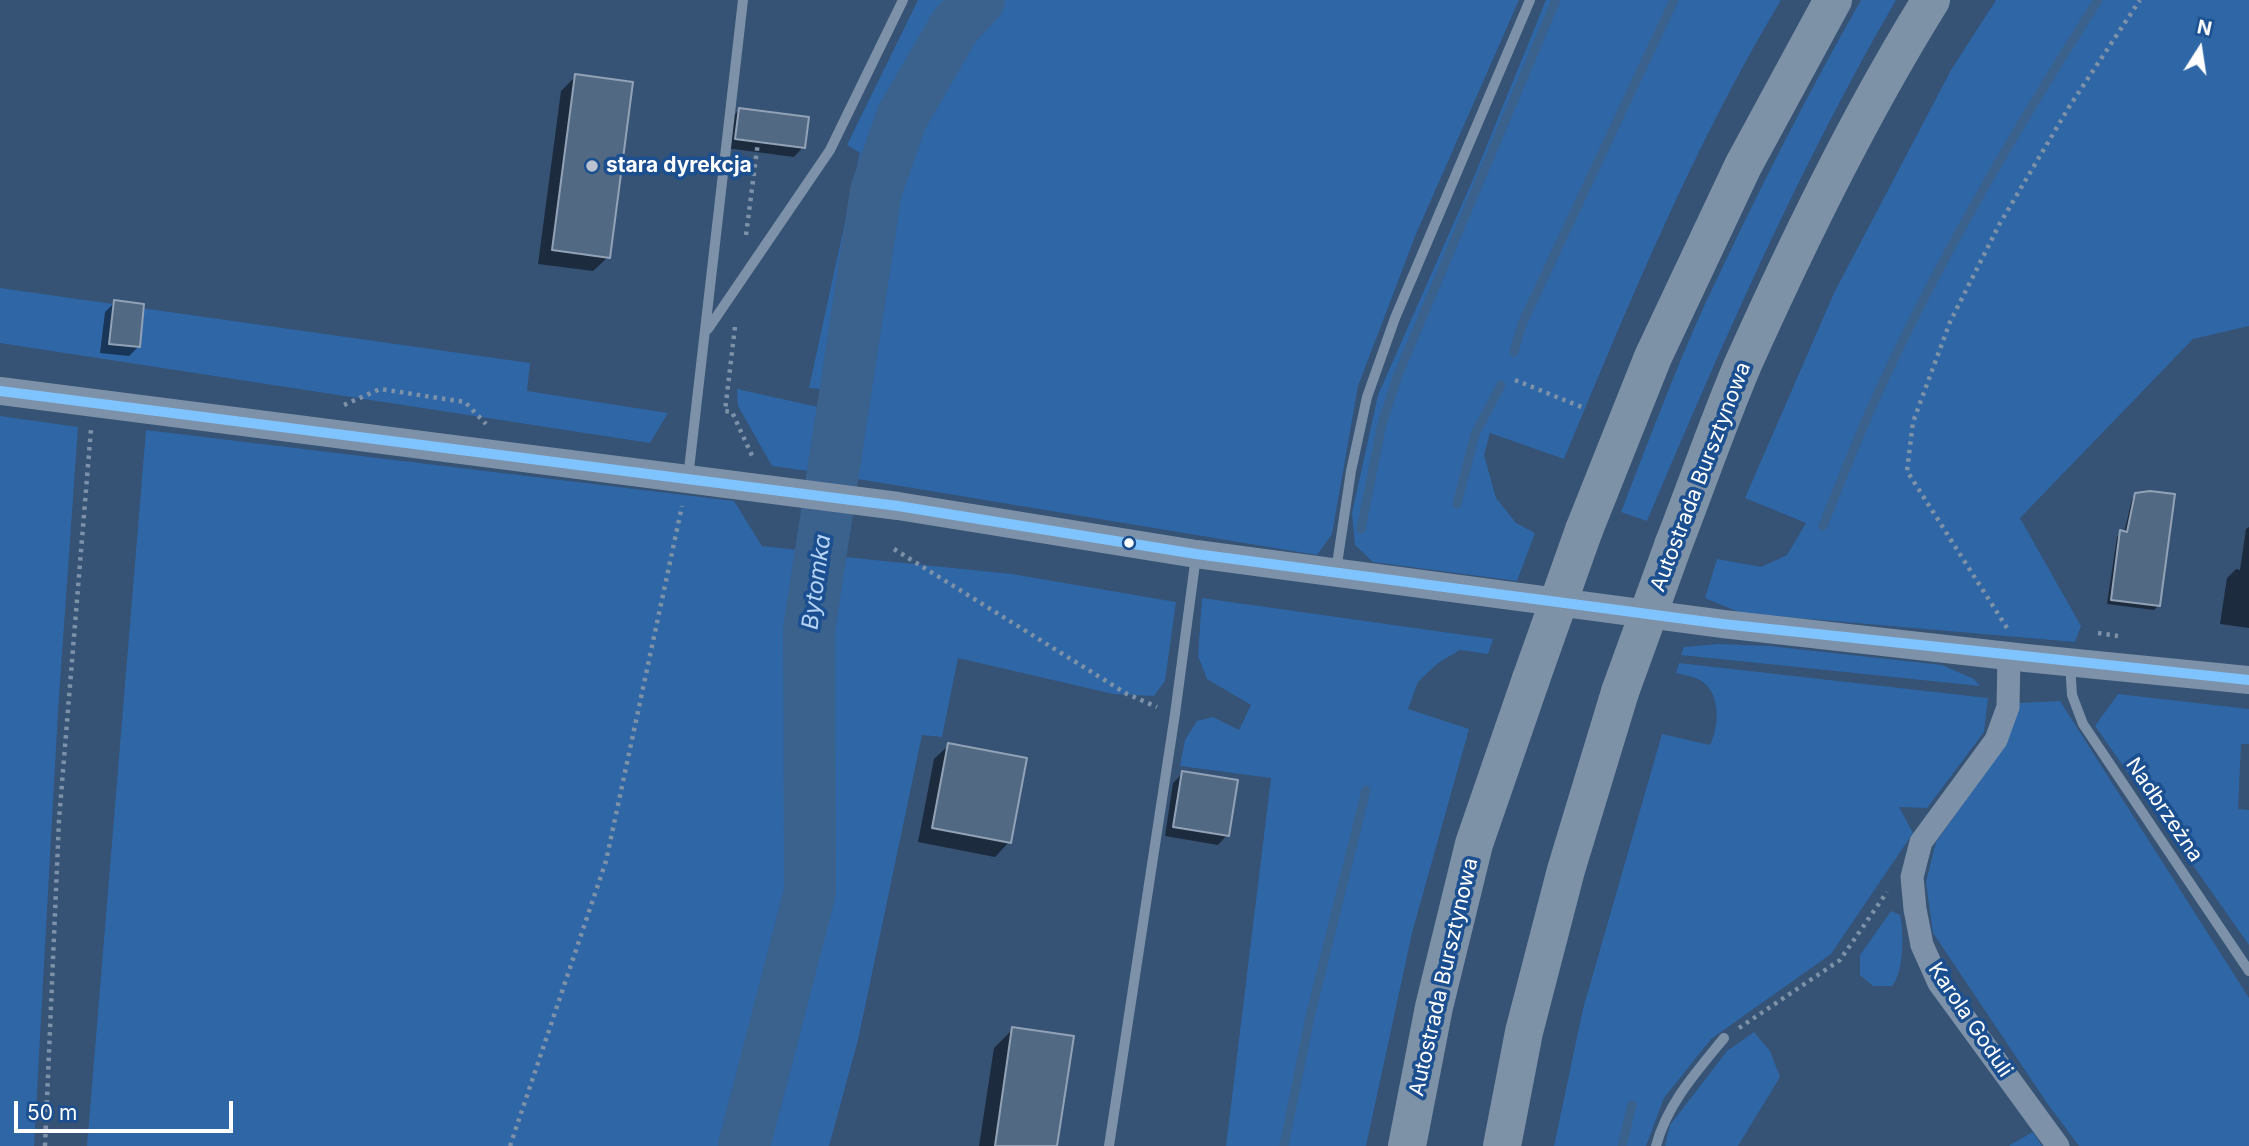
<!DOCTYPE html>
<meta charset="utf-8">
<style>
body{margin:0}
#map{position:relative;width:2249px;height:1146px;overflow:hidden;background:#365274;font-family:Inter,sans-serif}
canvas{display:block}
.north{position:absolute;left:2165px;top:14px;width:70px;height:70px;-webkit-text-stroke:5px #1b4f8f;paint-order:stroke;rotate:12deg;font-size:19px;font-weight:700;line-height:28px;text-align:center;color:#fff}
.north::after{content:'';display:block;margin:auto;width:24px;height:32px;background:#fff;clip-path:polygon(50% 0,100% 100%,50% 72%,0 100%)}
.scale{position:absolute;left:14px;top:1101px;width:219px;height:32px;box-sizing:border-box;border:4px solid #fff;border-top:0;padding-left:9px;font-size:21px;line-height:24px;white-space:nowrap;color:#fff;-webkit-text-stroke:5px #1b4f8f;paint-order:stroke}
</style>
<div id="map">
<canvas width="2249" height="1146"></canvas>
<div class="north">N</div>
<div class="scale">50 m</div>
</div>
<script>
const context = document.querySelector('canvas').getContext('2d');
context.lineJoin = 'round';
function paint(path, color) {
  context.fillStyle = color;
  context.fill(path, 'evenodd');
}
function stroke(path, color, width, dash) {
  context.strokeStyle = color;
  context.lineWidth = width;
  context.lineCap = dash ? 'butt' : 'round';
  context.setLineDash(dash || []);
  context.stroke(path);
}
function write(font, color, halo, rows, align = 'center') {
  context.font = font + ' Inter,sans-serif';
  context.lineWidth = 7;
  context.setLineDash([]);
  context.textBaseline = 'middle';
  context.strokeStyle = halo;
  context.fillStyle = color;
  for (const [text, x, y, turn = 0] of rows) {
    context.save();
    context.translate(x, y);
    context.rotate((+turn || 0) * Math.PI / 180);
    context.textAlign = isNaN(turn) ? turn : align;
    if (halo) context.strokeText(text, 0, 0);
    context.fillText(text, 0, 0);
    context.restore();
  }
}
const green = new Path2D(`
 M918 0H962L918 54 874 162 834 390 809 388 860 153 847 145Z
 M1004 0H1519L1416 234 1358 386 1332 534 1317 555 852 478 885 215 902 162 952 61Z
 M1546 0H1781C1694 145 1629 303 1564 459L1490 433 1484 455 1496 498 1516 523 1535 533 1517 581 1373 562 1355 545 1352 513 1378 395 1474 177Z
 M1861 0H1896C1799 167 1722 344 1647 521L1621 512C1648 443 1674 372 1705 304 1753 202 1805 98 1861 0Z
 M1996 0H2249V326L2193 339 2020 518 2081 626 2075 642 1741 613 1705 598 1717 559 1761 567 1787 555 1806 523 1745 498 1834 293 1951 70Z
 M0 288 530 363 527 391 668 413 650 443 0 343Z
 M737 389 836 411 823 473 772 466 738 406Z
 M0 416 78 427 58 711 34 1146H0Z
 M146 430 734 501 762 546 808 551 790 616 797 898 737 1100 722 1146H87Z
 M835 556 1012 574 1176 602 1165 681 1154 696 1113 694 958 658 942 737 922 735 858 1040 829 1146H761L793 1040 830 873 829 653Z
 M1202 598 1493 639 1488 654 1460 650 1438 663 1418 682 1408 709 1469 729 1412 933 1366 1146H1226L1271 778 1180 766 1185 740 1197 721 1213 717 1239 730 1251 705 1207 679 1198 656Z
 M1718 644 1769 646 1942 665 1974 679 1980 686 1681 655 1684 647Z
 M1679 663 1988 698 1984 732 1927 808 1899 807 1913 833 1831 954 1711 1039 1664 1098 1646 1146H1554L1583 1009 1662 734 1710 745C1719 727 1721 696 1703 682 1697 677 1684 675 1676 673Z
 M2118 694 2249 709V744H2241L2238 809 2249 810V945L2095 726Z
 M2060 701 2249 998V1146H2079L2047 1103 1933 933 1926 882 1936 842 2005 744 2019 703Z
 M1891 911 1900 915C1904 932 1904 973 1892 986H1873L1860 975V955Z
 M1754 1032 1770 1051 1780 1077 1738 1146H1665L1670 1125 1727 1051Z
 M2033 1132 2042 1146H2008Z`);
const shadow = new Path2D(`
 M576 76 608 257 593 271 538 264 561 91Z
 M739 110 803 147 794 157 726 148 730 120Z
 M115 302 139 346 129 356 100 353 105 312Z
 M2136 495 2158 606 2154 610 2107 604 2117 537 2121 532 2124 533 2132 499Z
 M2249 527V628L2220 624 2227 578 2236 569 2240 570 2246 529Z
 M949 745 1009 842 995 857 918 842 934 759Z
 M1183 773 1227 835 1218 845 1165 836 1173 783Z
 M1013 1029 1056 1146H979L994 1048Z`);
const stream = new Path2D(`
 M1514 352 1522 324 1674 0
 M1457 504 1475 434 1501 385
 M1823 526C1838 488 1853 450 1869 413 1933 269 2014 132 2098 0
 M1361 529 1382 424 1398 375 1556 0
 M1284 1146 1310 1017 1366 790
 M1622 1146 1632 1105`);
const river = new Path2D(`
 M744 1146 810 892 809 630 876 191 902 117 955 26 979 0`);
const building = new Path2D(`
 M575 74 633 82 610 258 552 250Z
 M739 108 809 117 805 148 735 139Z
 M114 300 144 304 140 347 109 344Z
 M2150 491 2175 494 2160 606 2111 600 2120 530 2127 532 2135 493Z
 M948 743 1027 758 1011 843 932 828Z
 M1182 771 1238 780 1229 836 1173 827Z
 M1012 1027 1074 1036 1057 1146H995Z`);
const path = new Path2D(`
 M746 235 758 142
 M735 327 725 411 732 412 754 460
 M1515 380 1584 408
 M344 405 380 389 465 402 486 424
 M894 549 1127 694 1157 707
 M2007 628 1907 471 1913 422 1950 322 1999 225 2069 107 2140 0
 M2098 633 2118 636
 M1739 1028 1840 960 1887 892
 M45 1146 59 820 91 429
 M510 1146 606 861 682 506`);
const service = new Path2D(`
 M708 329 830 150 903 0
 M688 478 743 0
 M1336 571 1351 471 1367 397 1395 318 1530 0
 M2070 663 2072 695 2083 724 2249 971
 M1109 1146 1175 714 1196 556
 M1656 1146C1667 1104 1697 1071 1724 1038`);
const minor = new Path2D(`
 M2009 656 2008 707 1996 740 1921 842 1912 877 1915 909 1922 945 1939 983 2058 1146`);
const tertiary = new Path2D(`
 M0 391 898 506 1196 554 1723 624 2026 658 2249 680`);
const motorway = new Path2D(`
 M1584 530 1653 357 1743 166 1833 0
 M1674 543C1697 484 1718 423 1743 364 1799 240 1859 116 1931 0
 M1407 1146 1434 1007 1474 844 1531 679
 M1502 1146 1524 1032 1566 870 1620 692`);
const motorwayBridge = new Path2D(`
 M1531 679 1584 530
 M1620 692 1674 543`);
const bus1 = new Path2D(`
 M0 391 898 506 1196 554 1723 624 2249 680`);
const markers = [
 [592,166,7,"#b9c2ce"],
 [1129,543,6,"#fff"]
];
const poiNames = [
 ["stara dyrekcja",606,166]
];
const streetNames = [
 ["Autostrada Bursztynowa",1701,477,-69],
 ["Nadbrzeżna",2164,810,56],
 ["Autostrada Bursztynowa",1444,977,-77],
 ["Karola Goduli",1970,1020,56]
];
const waterNames = [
 ["Bytomka",817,582,-82]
];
paint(green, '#2f66a5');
paint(shadow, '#0007');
stroke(stream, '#3b618d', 9);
stroke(river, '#3b618d', 52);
paint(building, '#526984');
stroke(building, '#92a2b6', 2);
stroke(path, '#7d92a8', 4.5, [3.5, 5]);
stroke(service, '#7d92a8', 10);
stroke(minor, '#7d92a8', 23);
stroke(tertiary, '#7d92a8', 28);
stroke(motorway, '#7e92a7', 38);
stroke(motorwayBridge, '#7e92a7', 38);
stroke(bus1, '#80c4ff', 10);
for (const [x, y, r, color] of markers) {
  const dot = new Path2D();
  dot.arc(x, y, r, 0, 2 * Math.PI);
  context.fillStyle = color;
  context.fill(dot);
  stroke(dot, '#1b4f8f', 2.5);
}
write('bold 21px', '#fff', '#1b4f8f', poiNames, 'left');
write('21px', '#fff', '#1b4f8f', streetNames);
write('italic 23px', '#b5d3f5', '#1b4f8f', waterNames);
</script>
